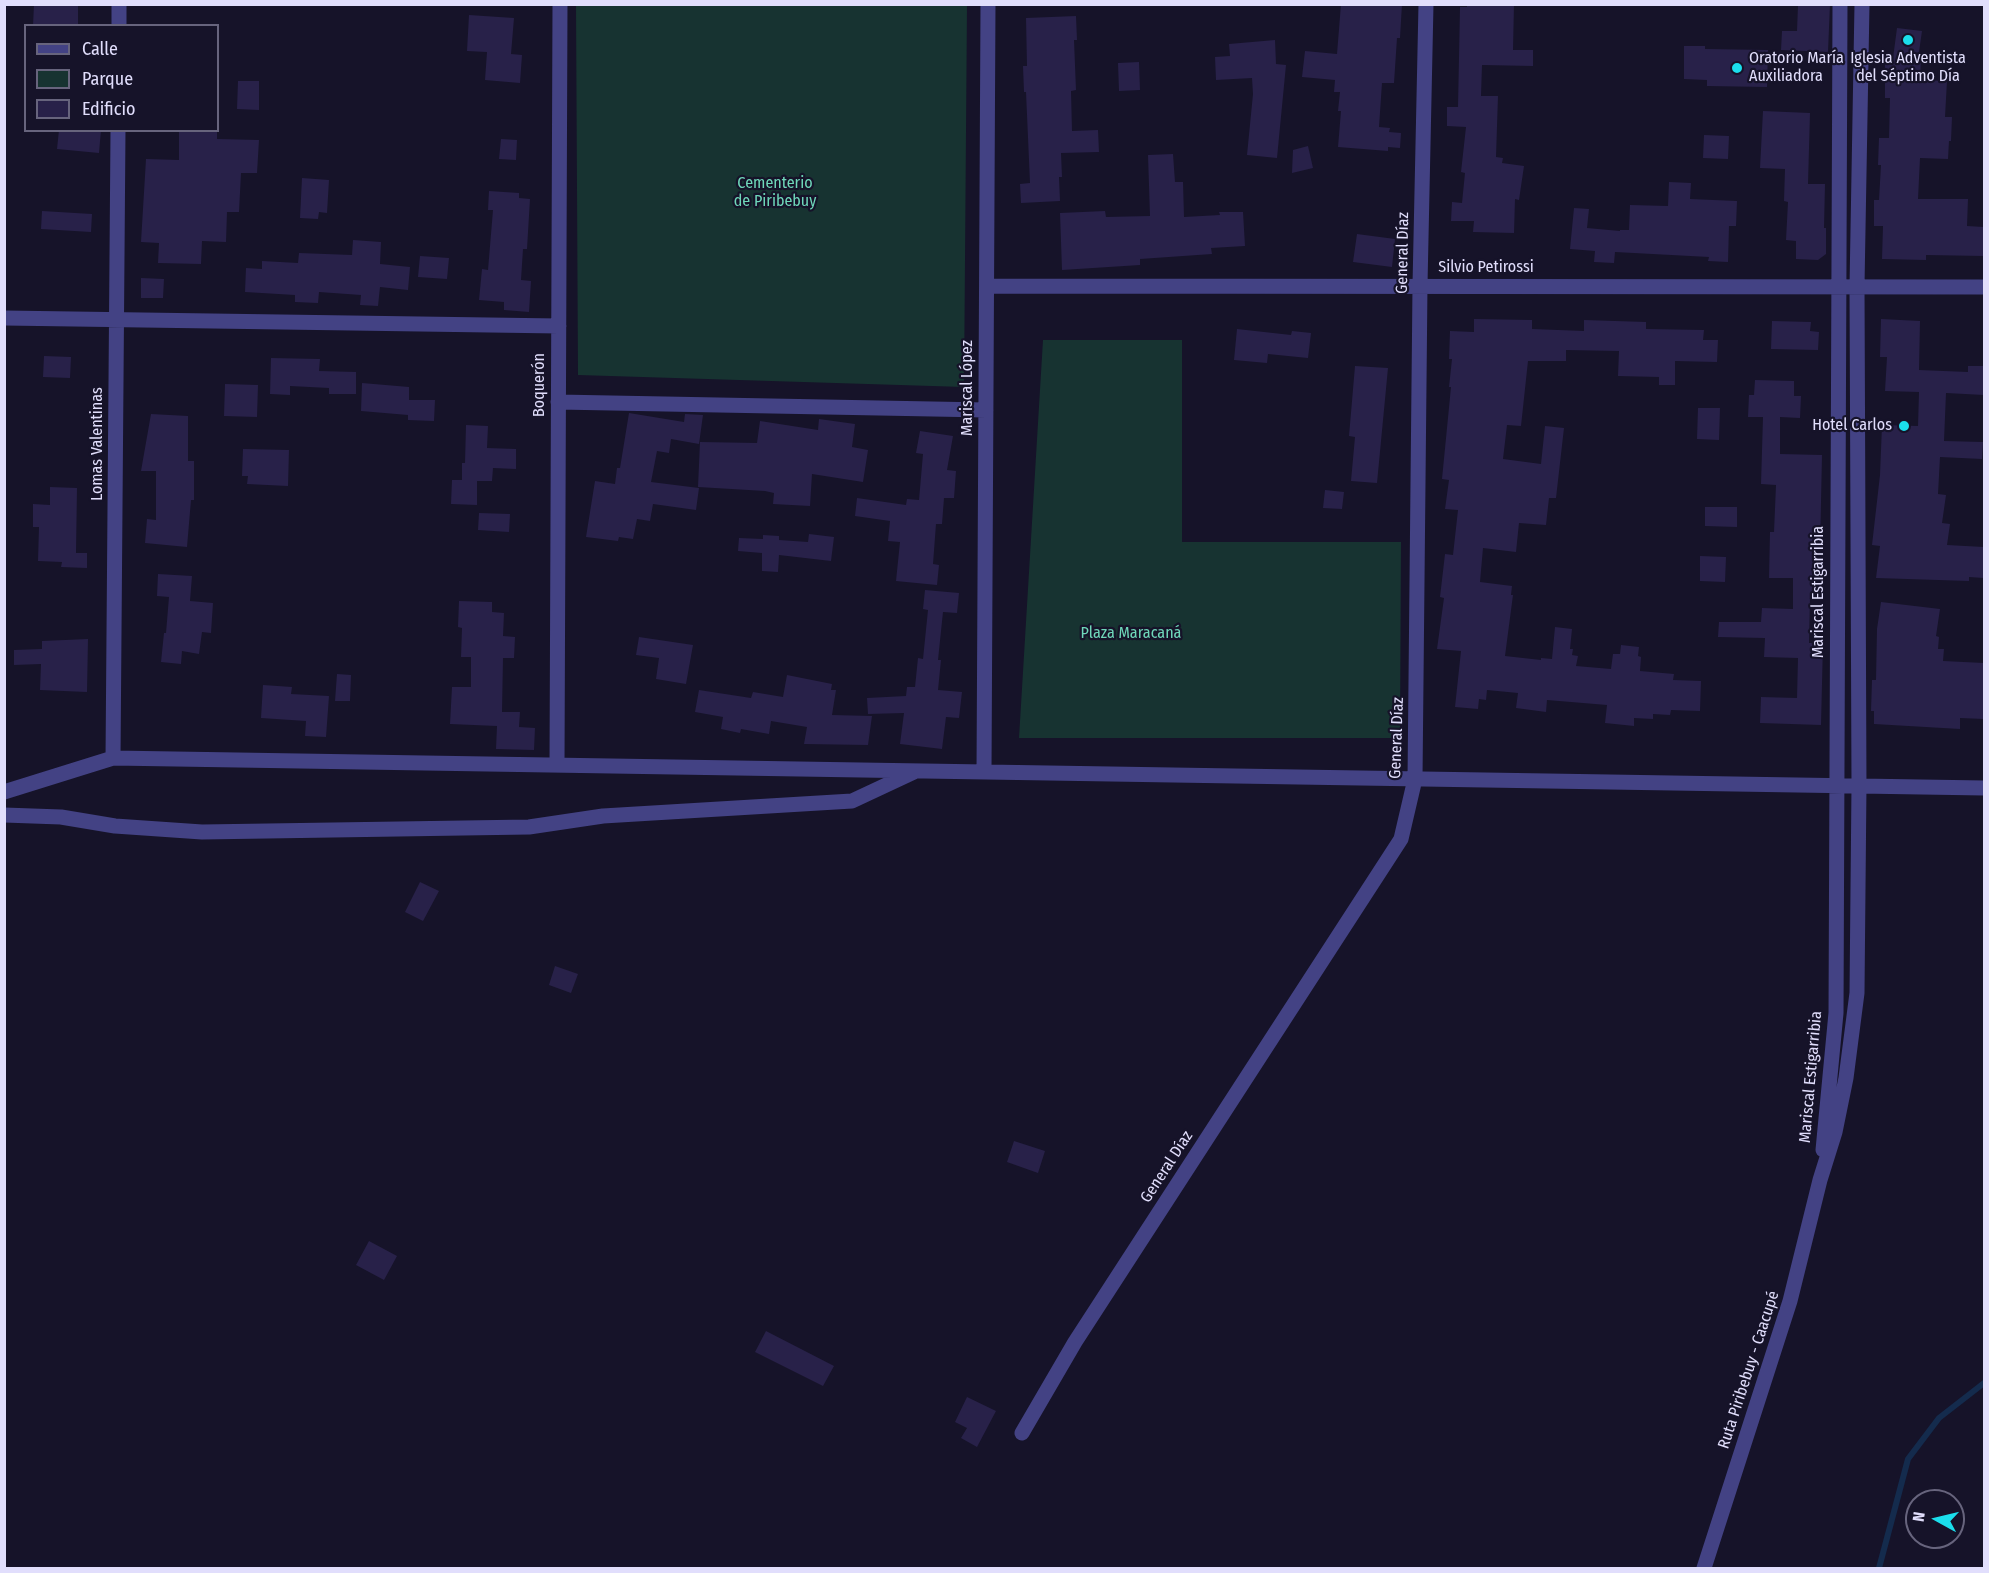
<!DOCTYPE html>
<meta charset="utf-8">
<style>
body{margin:0}
#map{position:relative;width:1989px;height:1573px;overflow:hidden;background:#161329;font-family:"Fira Sans Condensed",sans-serif}
canvas{display:block}
.frame{position:absolute;inset:0;border:6px solid #e1defc;pointer-events:none}
.legend{position:absolute;left:24px;top:24px;width:195px;height:108px;box-sizing:border-box;background:#161329;border:2px solid #67647d;margin:0;padding:8px 10px;list-style:none;font-size:18px;color:#e1defc}
.legend li{display:flex;align-items:center;gap:12px;height:30px}
.legend b{width:30px;border:2px solid #67647d}
.north{position:absolute;left:1905px;top:1489px;width:60px;height:60px;box-sizing:border-box;background:#161329;border:2px solid #67647d;border-radius:50%;rotate:278deg;font-size:16px;font-weight:700;line-height:24px;text-align:center;color:#e1defc}
.north::after{content:'';display:block;margin:auto;width:21px;height:27px;background:#1bdeec;clip-path:polygon(50% 0,100% 100%,50% 72%,0 100%)}
</style>
<div id="map">
<canvas width="1989" height="1573"></canvas>
<div class="frame"></div>
<ul class="legend">
<li><b style="height:8px;background:#434284"></b>Calle</li>
<li><b style="height:16px;background:#173331"></b>Parque</li>
<li><b style="height:16px;background:#282149"></b>Edificio</li>
</ul>
<div class="north">N</div>
</div>
<script>
const context = document.querySelector('canvas').getContext('2d');
context.lineJoin = 'round';
function paint(path, color) {
  context.fillStyle = color;
  context.fill(path, 'evenodd');
}
function stroke(path, color, width, dash) {
  context.strokeStyle = color;
  context.lineWidth = width;
  context.lineCap = dash ? 'butt' : 'round';
  context.setLineDash(dash || []);
  context.stroke(path);
}
function write(font, color, halo, rows, align = 'center') {
  context.font = font + ' "Fira Sans Condensed",sans-serif';
  context.lineWidth = 4.5;
  context.setLineDash([]);
  context.textBaseline = 'middle';
  context.strokeStyle = halo;
  context.fillStyle = color;
  for (const [text, x, y, turn = 0] of rows) {
    context.save();
    context.translate(x, y);
    context.rotate((+turn || 0) * Math.PI / 180);
    context.textAlign = isNaN(turn) ? turn : align;
    if (halo) context.strokeText(text, 0, 0);
    context.fillText(text, 0, 0);
    context.restore();
  }
}
const green = new Path2D(`
 M576 5H967L964 387 578 375Z
 M1043 340H1182V542H1401L1400 738H1019Z`);
const stream = new Path2D(`
 M1879 1568 1908 1459 1939 1418 1984 1383`);
const building = new Path2D(`
 M34 4H78V26H33Z
 M1341 4H1402L1400 38H1397L1394 83H1382L1379 127 1390 128 1389 132 1401 133 1400 148 1388 147V151L1338 147 1341 111H1338L1340 92H1334L1335 80 1302 77 1305 51 1337 54Z
 M1467 4H1514L1513 50H1533V66L1482 65 1481 96H1498L1496 157 1503 158 1502 163 1524 166 1519 200 1515 199 1514 233 1473 232 1474 221H1451L1452 202 1462 203 1465 173 1461 172 1466 127 1447 126V107H1458L1460 7H1467Z
 M1830 4 1828 52 1781 50 1782 31H1797L1798 5Z
 M469 15 514 18 511 54 522 55 520 83 485 80 487 52 467 51Z
 M1076 16 1077 40H1074L1076 90 1071 91 1072 131 1098 130 1099 152 1061 153 1062 177H1059L1060 201 1021 203 1020 184 1030 183 1026 92H1024L1023 66H1027L1026 18Z
 M1897 28 1922 31 1918 59H1921L1920 80 1947 81 1945 117H1952L1951 141H1949L1948 159 1920 158 1918 199H1968L1967 226 1984 227V256L1926 255V260L1882 259 1883 226H1874V200H1879L1881 165H1878L1879 138H1889L1890 98H1885V57L1893 58Z
 M1275 40 1276 64 1286 65 1277 158 1247 155 1253 94 1252 78 1216 80 1215 57 1230 56 1229 44Z
 M1684 46H1705V49L1768 50 1767 87 1707 86V80L1684 79Z
 M1139 62 1140 90 1119 91 1118 63Z
 M238 81H259V110L237 109Z
 M1763 111 1810 113 1808 184H1825L1824 228H1826V254L1818 260 1796 259V241L1786 240 1788 202 1784 201 1785 169 1760 168Z
 M59 130H101L99 153 57 149Z
 M179 130H217V139L259 140 257 173H241L239 212H227L226 242 202 241 201 264 158 263 159 243 141 242 146 159 179 160Z
 M1704 135 1729 136 1728 159 1703 158Z
 M501 139 517 140 516 160 499 159Z
 M1308 146 1313 168 1292 173 1293 150Z
 M1173 154 1175 182H1183L1184 217 1220 215 1219 212H1243L1245 246 1211 248 1212 254 1140 259V265L1062 270 1060 213 1105 211 1106 217 1150 216 1148 155Z
 M302 178 329 180 327 213 319 212 318 219 300 218Z
 M1669 182 1691 183 1690 199 1737 201 1736 226H1729L1728 262 1708 261 1709 257 1615 252 1614 263 1594 262 1595 251 1570 249 1574 208 1589 209 1587 228 1620 231V230H1629L1630 205 1668 206Z
 M489 191 519 193V198L530 199 527 249H523L521 280 531 281 529 312 504 310V302L479 300 482 269 488 270 493 210H488Z
 M42 211 92 214 91 232 41 229Z
 M1357 234 1395 239 1392 267 1353 262Z
 M353 240 381 242 380 264 410 267 408 290 380 287 378 306 360 305 361 295 319 292 318 303 295 302V295L245 292 246 268 262 269V261L298 263 299 253 352 255Z
 M420 256 449 258 447 279 418 277Z
 M141 278 164 279 163 298H141Z
 M1474 319 1532 320V329L1584 331V320L1646 322V329L1704 330 1703 340H1718L1717 362 1675 361V385H1659V377L1618 376 1619 351 1566 350V361H1528L1521 426 1507 425 1503 459 1541 464 1545 426 1564 428 1556 498H1549L1546 525 1519 523 1516 552 1483 548 1480 582 1512 586 1511 595H1513L1505 656 1541 660V658L1552 659 1555 627 1572 629 1570 649H1573L1572 655 1578 656 1576 666 1611 669 1613 654H1620L1621 645 1639 647 1638 656 1641 657 1640 671 1674 674 1673 680 1701 681 1700 711 1671 710 1670 715 1653 714V719L1634 718V726L1605 723 1607 705 1547 700 1546 712 1516 708 1518 693 1487 690 1486 700 1479 699 1478 709 1455 707 1461 651 1437 649 1444 598 1440 597 1445 554 1453 555 1458 510 1445 509 1449 480 1442 479 1451 387H1449L1452 359H1449L1450 331 1474 332Z
 M1881 319 1920 321 1919 370 1968 372V366H1984V395L1946 393 1944 441 1983 442 1982 459 1940 457 1938 494 1946 495 1942 523 1950 524 1947 545 1984 547V578L1969 577V581L1876 578 1880 546 1872 545 1880 475 1882 425 1918 426 1919 392 1885 391 1887 357H1880Z
 M1772 321 1811 322 1810 331 1819 332 1818 350 1771 349Z
 M1237 329 1291 335 1292 331 1311 333 1308 358 1268 354 1267 363 1234 360Z
 M44 356 71 357 70 378 43 377Z
 M271 358 320 359 319 371 356 372V394H329V388L290 386V395L270 394Z
 M1355 366 1388 368 1377 483 1351 481 1355 437 1349 436Z
 M1755 380 1794 381V396H1801L1800 418 1780 417V454L1822 455 1819 597H1810L1809 643H1823L1821 725 1760 723 1761 697 1797 698 1798 658 1764 657 1765 638 1718 637 1719 622H1761L1762 608 1793 609V578H1769L1770 532H1774L1776 485 1761 484 1763 417H1748L1749 395H1754Z
 M362 383 409 387V400H435L434 421 408 420V415L361 411Z
 M225 384 258 385 257 417 224 416Z
 M1698 408H1720L1719 440 1697 439Z
 M629 413 684 422 685 414 703 415 699 444 671 439 669 453 657 451 651 482 699 488 696 510 653 504 650 521 637 519 633 539 619 537 618 541 586 537 595 481 615 484 617 468H620Z
 M151 414 188 416V461H194V500H191L187 547 145 543 147 519 156 520V471H141Z
 M819 419 855 424 852 447 868 450 863 482 812 474 810 506 773 504 774 493 765 491 698 487 700 442 757 443 760 421 818 430Z
 M466 425 488 426 487 448 516 449V469L493 468 492 481H477V505L451 504 452 480H462V463H465Z
 M920 431 953 436 947 470 956 471 954 498H944L942 524H936L933 564 939 565 937 585 896 581 900 542 888 541 890 521 855 516 857 498 906 505 907 499 919 500 923 454 916 453Z
 M243 449 289 450 288 486 247 484 248 476H242Z
 M50 487 77 488 76 553H87V568L61 567 62 562 38 561 39 527H33V504L50 505Z
 M1325 490 1344 492 1342 509 1323 508Z
 M1705 507H1737V527L1705 526Z
 M479 513 510 514 509 532 478 530Z
 M809 534 834 537 831 561 779 555 778 572 762 571V553L738 551 739 538 763 539V535L779 536V540L808 542Z
 M1700 556 1726 557 1725 582 1700 581Z
 M158 574 192 576 190 601 213 603 211 633 202 632 199 654 182 651 181 664 161 662 164 633H166L169 597 157 596Z
 M925 590 959 593 957 613 943 612 938 660H941L938 690 962 692 959 718 946 717 942 749 900 744 904 713 868 714 867 698 906 696 907 687H915L918 658 923 659 928 610 923 609Z
 M459 601 492 602V612L504 613 503 636 515 637 514 658H503L502 712H520L519 727 535 728 534 750 496 749 497 726 450 724 452 687H471V657H461L462 628 458 627Z
 M1881 602 1940 609 1936 636 1939 637 1938 649H1944L1943 661 1984 663V719L1960 718V729L1874 724V711H1871L1872 680H1876L1877 629Z
 M639 637 693 645 686 684 656 679 659 658 636 655Z
 M88 639 87 692 40 690 41 664 14 665V650L42 649V641Z
 M337 674 351 675 350 701H335Z
 M787 675 832 684 831 690H836L832 715 872 716 868 745 804 744 807 727 771 721 769 734 741 729 740 733 721 729 723 717 695 712 699 690 751 698 753 692 783 697Z
 M263 685 292 687 291 694 329 696 326 737 305 736 306 721 261 718Z
 M420 882 439 891 423 921 405 912Z
 M555 966 578 974 571 993 549 985Z
 M1014 1141 1045 1151 1038 1173 1007 1162Z
 M369 1241 397 1256 384 1280 356 1265Z
 M766 1331 834 1366 823 1386 755 1352Z
 M967 1397 996 1411 977 1447 961 1438 967 1428 955 1422Z`);
const minor = new Path2D(`
 M119 26V4
 M987 286 1984 287
 M4 318 559 326
 M558 402 986 410
 M113 758 118 130
 M557 765 560 4
 M984 772 988 4
 M4 792 113 758 1984 788
 M4 815 61 817 115 826 202 832 529 827 603 816 852 801 914 772
 M1823 1150 1836 1013 1840 4
 M1022 1433 1075 1342 1401 839 1415 779 1420 285 1426 4
 M1704 1568 1790 1301 1820 1180 1835 1132 1846 1078 1857 993 1859 785 1857 286 1862 4`);
const markers = [
 [1908,40,6,"#1bdeec"],
 [1737,68,6,"#1bdeec"],
 [1904,426,6,"#1bdeec"]
];
const poiNames = [
 ["Oratorio María",1749,59],
 ["Auxiliadora",1749,77],
 ["Iglesia Adventista",1908,59,"center"],
 ["del Séptimo Día",1908,77,"center"],
 ["Hotel Carlos",1892,426,"right"]
];
const parkNames = [
 ["Cementerio",775,184],
 ["de Piribebuy",775,202],
 ["Plaza Maracaná",1131,634]
];
const streetNames = [
 ["General Díaz",1403,253,-89],
 ["Silvio Petirossi",1486,268],
 ["Boquerón",540,385,-90],
 ["Mariscal López",968,388,-90],
 ["Lomas Valentinas",98,444,-90],
 ["Mariscal Estigarribia",1819,592,-90],
 ["General Díaz",1397,738,-88],
 ["Mariscal Estigarribia",1811,1077,-85],
 ["General Díaz",1167,1167,-57],
 ["Ruta Piribebuy - Caacupé",1749,1370,-72]
];
paint(green, '#173331');
stroke(stream, '#142b4d', 6);
paint(building, '#282149');
stroke(minor, '#434284', 15);
for (const [x, y, r, color] of markers) {
  const dot = new Path2D();
  dot.arc(x, y, r, 0, 2 * Math.PI);
  context.fillStyle = color;
  context.fill(dot);
  stroke(dot, '#161329', 2);
}
write('16px', '#e1defc', '#161329', poiNames, 'left');
write('16px', '#6fd7ba', '#161329', parkNames);
write('16px', '#e1defc', '#161329', streetNames);
</script>
